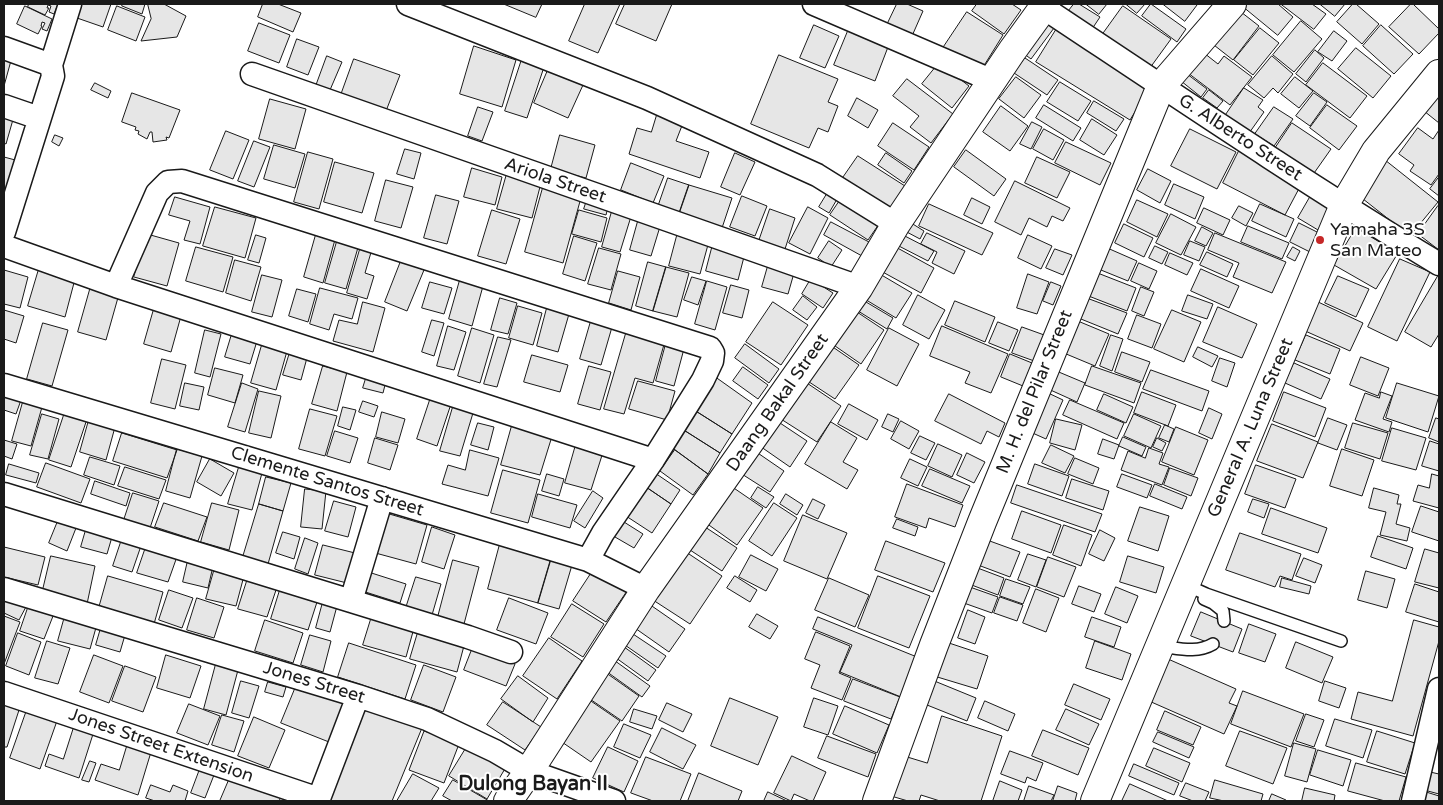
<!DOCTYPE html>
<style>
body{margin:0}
#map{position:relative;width:1443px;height:805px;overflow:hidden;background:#fff;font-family:"Varela Round",sans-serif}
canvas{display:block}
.frame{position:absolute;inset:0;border:5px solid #1a1a1a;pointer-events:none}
</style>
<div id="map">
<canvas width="1443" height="805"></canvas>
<div class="frame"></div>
</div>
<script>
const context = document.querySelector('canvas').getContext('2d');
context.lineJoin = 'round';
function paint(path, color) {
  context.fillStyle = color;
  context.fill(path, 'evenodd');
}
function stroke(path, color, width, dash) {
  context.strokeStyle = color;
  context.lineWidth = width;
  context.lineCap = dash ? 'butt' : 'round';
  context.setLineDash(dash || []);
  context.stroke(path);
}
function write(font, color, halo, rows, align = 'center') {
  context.font = font + ' "Varela Round",sans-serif';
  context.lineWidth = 4;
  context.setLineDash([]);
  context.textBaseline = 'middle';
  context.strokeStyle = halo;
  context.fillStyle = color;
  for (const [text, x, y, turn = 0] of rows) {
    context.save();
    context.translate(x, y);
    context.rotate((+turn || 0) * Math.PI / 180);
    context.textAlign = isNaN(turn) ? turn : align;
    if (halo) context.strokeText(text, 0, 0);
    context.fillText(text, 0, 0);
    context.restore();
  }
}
const building = new Path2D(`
 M29 4H58L54 14 49 12 51 6 48 5 47 8H49L45 15 28 7Z
 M82 4H111L103 27 77 18Z
 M123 4H145L142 14 122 6Z
 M148 4H164L186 16 177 37 141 41 151 19Z
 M263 4H278L301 13 293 32 258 17Z
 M504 4H542L536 17Z
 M585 4H620L598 53 569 41Z
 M625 4H672L656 41 616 24Z
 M897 4H907L923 11 912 36 887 25Z
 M977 4H1012L1021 10 1004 34 972 11Z
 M1074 4H1079L1100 17 1092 29 1067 13Z
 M1086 4H1107L1099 14Z
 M1126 4H1145L1137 13Z
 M1151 4 1186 29 1177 42 1142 16Z
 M1163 4H1195L1197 5 1185 21Z
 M1240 4H1278L1293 17 1278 35Z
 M1281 4H1312L1326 14 1314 29Z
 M1320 4H1345L1335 16Z
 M1353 4H1356L1379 24 1362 44 1337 22Z
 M1411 4H1413L1439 29V33L1419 54 1389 27Z
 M1232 5 1259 26 1233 60 1205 38Z
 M25 6 52 19 47 31 42 29 45 23 42 22 41 26H42L38 34 17 24Z
 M117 6 145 17 136 41 108 30Z
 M1123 6 1171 39 1147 72 1100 38Z
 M967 12 1003 35 980 72 943 48Z
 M1301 21 1322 39 1294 72 1273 55Z
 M1045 22 1054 28 1031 59 1023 53Z
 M259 23 290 35 279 63 248 51Z
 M814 25 839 36 825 68 800 58Z
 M1381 25 1413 54 1394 74 1363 46Z
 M1260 28 1279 43 1253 75 1234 60Z
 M1056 30 1149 89 1130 120 1036 62Z
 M848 31 888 47 875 81 834 65Z
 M1334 31 1347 41 1332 61 1318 52Z
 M297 39 319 47 308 75 287 67Z
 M474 46 516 60 502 107 460 94Z
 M1356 48 1391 76 1373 98 1338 69Z
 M1315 50 1324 58 1306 82 1296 74Z
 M1204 53 1218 64 1224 56 1252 77 1230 105 1188 73Z
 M4 55 12 57 4 86Z
 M779 55 838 79 828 102 838 106 828 132 818 128 809 148 751 124Z
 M327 56 342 62 330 90 316 86Z
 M523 56 545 64 527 118 505 111Z
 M1272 56 1293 74 1278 93 1273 88 1264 98 1248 85Z
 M1025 58 1058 80 1047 95 1014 73Z
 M354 59 400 75 386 111 341 95Z
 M939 63 969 86 952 108 922 84Z
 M1323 63 1367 96 1350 118 1306 85Z
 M548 70 583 85 568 118 534 103Z
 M1187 74 1207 89 1201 97 1181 81Z
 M1016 77 1041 95 1024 118 999 99Z
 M1295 77 1313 91 1299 108 1281 94Z
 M907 79 953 114 931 143 910 127 919 116 893 96Z
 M1060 82 1091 101 1078 121 1047 102Z
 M95 83 111 91 108 98 91 90Z
 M1244 88 1263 100 1258 107 1264 112 1247 136 1223 119Z
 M1209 90 1223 101 1217 108 1203 98Z
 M1439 92V123L1424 111Z
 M132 93 180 110 169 138 166 137 167 140 153 142 152 132H150L147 139 138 134 139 131 135 130 136 127 122 122Z
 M1314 93 1327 102 1310 126 1296 116Z
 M857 98 878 110 868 128 848 116Z
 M270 99 306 109 295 149 259 139Z
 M1094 101 1124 119 1116 131 1087 113Z
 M1044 105 1081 128 1073 141 1036 118Z
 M1327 105 1357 126 1339 150 1310 128Z
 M1001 106 1028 126 1010 151 983 132Z
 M478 107 493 112 482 141 468 136Z
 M1274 107 1293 119 1274 146 1255 134Z
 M4 114 14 116 6 144 4 143Z
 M657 115 683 123 676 141 709 152 700 178 629 154 637 128 651 132Z
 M1092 119 1117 135 1104 155 1080 140Z
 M1032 122 1042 127 1031 149 1020 144Z
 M893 123 929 147 914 170 878 146Z
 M1292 123 1331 149 1312 176 1274 150Z
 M1418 128 1433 139 1439 130V174L1431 185 1410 171 1414 165 1399 154Z
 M1044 129 1064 140 1053 160 1033 149Z
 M1190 129 1236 152 1217 189 1171 166Z
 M226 131 249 140 233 179 210 170Z
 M55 135 63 138 59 146 52 142Z
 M560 135 595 145 586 178 551 169Z
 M254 141 270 147 254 187 238 181Z
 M1066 142 1111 163 1100 185 1055 163Z
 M274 145 305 154 295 188 264 179Z
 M405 149 421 153 414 179 397 174Z
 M1240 149 1303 181 1285 215 1223 183Z
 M966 150 1006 179 994 196 954 167Z
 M308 152 333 159 319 209 294 202Z
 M735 153 755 162 740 195 721 187Z
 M886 153 912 171 904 183 878 165Z
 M858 156 905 186 887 215 840 182Z
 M4 157 19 161 12 191 4 188Z
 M1037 157 1070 172 1057 198 1025 183Z
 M1385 160 1438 202 1410 236 1358 195Z
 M335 162 374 173 362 213 324 202Z
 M631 163 664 176 653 203 621 190Z
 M472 168 502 177 495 205 464 197Z
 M1148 169 1171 181 1160 203 1137 190Z
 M508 170 542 179 532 218 497 209Z
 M1439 177V196L1430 189Z
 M668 178 689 185 679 214 658 207Z
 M386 180 413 187 401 228 375 221Z
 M1015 181 1070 208 1063 221 1052 216 1047 227 1029 218 1021 235 995 222Z
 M544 184 582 194 563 263 525 252Z
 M1174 184 1204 197 1195 219 1165 205Z
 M689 185 732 198 722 228 679 214Z
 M830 189 840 194 829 213 819 207Z
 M1313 192 1333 203 1318 230 1298 218Z
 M436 195 459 201 447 244 424 238Z
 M742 196 767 206 755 236 730 227Z
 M843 196 881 221 868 240 830 215Z
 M175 197 210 207 200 244 184 240 190 221 169 215Z
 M588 197 609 203 606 215 584 209Z
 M972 198 990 207 982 224 964 215Z
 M1137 200 1168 214 1157 237 1127 222Z
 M614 204 633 210 620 252 602 247Z
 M929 204 993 233 982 255 919 226Z
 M1260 204 1294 219 1286 237 1252 221Z
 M1239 206 1253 213 1246 226 1232 218Z
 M1438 206 1439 207V250L1418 234Z
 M215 207 256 218 245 258 203 246Z
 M808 207 828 218 810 254 789 243Z
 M1204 208 1230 220 1223 235 1197 223Z
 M770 209 795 218 785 249 759 241Z
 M492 210 520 219 506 264 478 256Z
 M579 210 607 218 601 242 572 234Z
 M640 214 662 220 651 256 630 250Z
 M1171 214 1196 227 1181 255 1156 243Z
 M908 221 924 231 920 239 903 230Z
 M831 222 869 242 862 256 824 235Z
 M1299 223 1323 235 1314 254 1290 242Z
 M1124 224 1153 238 1144 257 1115 243Z
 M1248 226 1289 243 1282 259 1241 242Z
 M1202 227 1213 233 1206 246 1195 241Z
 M1356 228 1398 253 1376 289 1334 265Z
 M317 231 336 236 323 283 304 277Z
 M678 232 709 241 700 274 669 266Z
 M899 233 934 251 928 261 893 243Z
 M927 233 965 251 954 274 932 263 937 252 921 244Z
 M1215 233 1286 262 1272 293 1233 277 1239 263 1208 250Z
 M147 234 179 243 167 286 134 277Z
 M256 235 266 238 259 263 248 260Z
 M1028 235 1052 246 1041 269 1018 258Z
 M574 236 597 243 585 281 563 274Z
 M338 238 359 244 346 289 325 283Z
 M829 241 842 250 831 267 818 258Z
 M1190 241 1205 247 1199 261 1184 255Z
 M713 244 745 253 738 280 706 271Z
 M892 245 934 268 921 293 879 270Z
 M361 246 372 249 365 273 374 276 367 299 347 293Z
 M1155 246 1168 252 1162 264 1149 258Z
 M196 247 233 257 223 292 186 281Z
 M1105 247 1137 261 1128 281 1096 268Z
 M1293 247 1300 251 1295 261 1287 257Z
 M599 248 621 254 611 290 588 284Z
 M1055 249 1072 255 1063 275 1046 268Z
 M1207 252 1233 264 1227 277 1200 265Z
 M1170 253 1193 263 1187 275 1165 265Z
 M770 259 796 266 788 294 762 287Z
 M1400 259 1430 272 1397 341 1368 327Z
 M235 260 261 267 251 301 226 293Z
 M401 261 424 270 407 311 385 302Z
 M648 262 666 267 653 311 636 306Z
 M1139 263 1157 271 1149 289 1131 281Z
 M666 267 689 273 677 317 653 311Z
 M39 269 75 279 65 317 28 306Z
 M1201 269 1239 286 1229 308 1191 291Z
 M4 270 28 277 20 308 4 304Z
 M873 270 912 293 896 318 858 295Z
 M618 271 640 277 631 310 609 303Z
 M1095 272 1136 288 1127 311 1086 295Z
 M1028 274 1049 282 1037 314 1017 308Z
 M1439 274V334L1431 347 1405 332Z
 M262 275 282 280 272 317 252 312Z
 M1338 276 1369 289 1356 317 1325 303Z
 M692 277 706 281 698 305 684 300Z
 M811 279 833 293 823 308 802 294Z
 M460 280 483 286 472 326 449 319Z
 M707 281 727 287 715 330 695 324Z
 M430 282 452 288 444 314 422 308Z
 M1051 282 1061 286 1053 305 1043 301Z
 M731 285 749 290 742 318 723 313Z
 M91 286 119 294 106 340 78 332Z
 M1141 287 1154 292 1144 316 1132 311Z
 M320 288 358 298 352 319 334 314 329 330 310 324Z
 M297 289 316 294 308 322 289 316Z
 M918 295 945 310 929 339 903 325Z
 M1188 295 1213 304 1207 319 1182 311Z
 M803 296 817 307 807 320 793 310Z
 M856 296 893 318 887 329 850 306Z
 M1084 297 1127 313 1118 334 1076 317Z
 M500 298 517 303 508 334 491 330Z
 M955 301 995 317 985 342 945 325Z
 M1316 301 1363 323 1350 351 1303 330Z
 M363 302 385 308 373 352 333 341 339 320 357 324Z
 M773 302 808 325 781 365 746 342Z
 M518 306 542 313 533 345 509 338Z
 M848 306 884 330 861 364 825 339Z
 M1218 307 1257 324 1242 358 1203 342Z
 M547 308 569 314 558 352 537 346Z
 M154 309 181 316 171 352 144 344Z
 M4 310 24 316 16 343 4 339Z
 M1172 310 1201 322 1184 362 1154 349Z
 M1137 315 1161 324 1152 348 1128 339Z
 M1073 319 1109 334 1095 366 1059 351Z
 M432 320 444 323 434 356 422 352Z
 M591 321 612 327 601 365 580 359Z
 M998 322 1018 330 1009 351 989 343Z
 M43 323 68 330 52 386 27 379Z
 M448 326 466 332 454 370 437 366Z
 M942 326 1008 354 991 393 965 383 970 372 930 356Z
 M1022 327 1047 336 1037 362 1012 353Z
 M472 328 494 335 480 383 458 376Z
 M889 328 919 344 897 386 867 370Z
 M205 330 221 334 210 377 195 373Z
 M627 330 665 341 653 383 635 378 624 414 604 409Z
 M232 334 257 341 250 364 225 357Z
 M1111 335 1123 339 1112 371 1100 366Z
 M1306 335 1340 349 1330 374 1295 360Z
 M498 337 511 340 497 387 484 384Z
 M264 338 289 344 276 390 251 383Z
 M667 340 685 345 674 386 656 381Z
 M824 341 859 365 835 399 800 376Z
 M745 344 779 369 769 383 735 358Z
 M1198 347 1218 356 1212 367 1193 357Z
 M291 349 308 354 301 380 283 375Z
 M1122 352 1150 362 1142 382 1115 372Z
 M1010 354 1032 363 1023 386 1001 377Z
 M532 355 568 365 560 392 524 382Z
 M1361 357 1389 368 1378 396 1350 385Z
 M1220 358 1235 363 1227 387 1212 381Z
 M162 359 186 365 175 409 151 403Z
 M1294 363 1330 379 1321 399 1285 383Z
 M323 366 347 372 337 411 312 404Z
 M589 366 611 372 600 410 578 404Z
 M1092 366 1141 383 1134 403 1085 385Z
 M743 367 768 385 758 399 733 381Z
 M215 368 243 375 235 403 208 395Z
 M1054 370 1085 383 1077 402 1046 388Z
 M1151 370 1209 391 1202 411 1143 389Z
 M368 372 387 377 383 393 363 388Z
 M714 376 752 403 732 434 691 408Z
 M798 377 841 406 817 442 773 414Z
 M638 381 675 391 667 420 629 409Z
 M185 383 204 387 199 410 180 406Z
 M242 383 258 389 245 432 228 427Z
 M1397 383 1439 396 1428 432 1386 418Z
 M259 391 281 396 271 438 249 433Z
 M1046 392 1063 400 1046 439 1028 431Z
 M1142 392 1176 405 1168 426 1134 413Z
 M1284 392 1326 408 1315 437 1273 421Z
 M1381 392 1392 396 1383 419 1392 422 1389 432 1355 420 1365 393 1379 398Z
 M4 394 21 400 16 414 4 410Z
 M432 394 452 401 437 446 417 439Z
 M949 394 1005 423 999 437 987 431 981 444 935 421Z
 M1104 394 1133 407 1126 423 1097 410Z
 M1070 400 1124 423 1117 439 1063 415Z
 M363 401 378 406 374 417 359 412Z
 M23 402 42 407 31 446 12 441Z
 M849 404 878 420 867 440 838 424Z
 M343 407 356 410 350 430 338 426Z
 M453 407 473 413 460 456 440 451Z
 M691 408 732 434 720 453 679 427Z
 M1209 408 1222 414 1212 439 1199 433Z
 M310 409 337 416 325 456 299 449Z
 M65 412 87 419 71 467 49 460Z
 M382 412 405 419 398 443 376 437Z
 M42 414 59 419 48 459 30 455Z
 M888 414 899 419 893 432 882 427Z
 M1134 414 1161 426 1151 448 1124 436Z
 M771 417 807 441 790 467 754 442Z
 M1328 418 1347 425 1337 450 1318 443Z
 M1436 418 1439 419V442L1429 438Z
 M1056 419 1082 425 1075 450 1050 443Z
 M89 420 115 427 106 460 80 452Z
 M901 421 919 431 909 449 891 439Z
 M513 422 553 433 540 475 501 465Z
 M831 422 857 438 843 462 858 470 847 489 805 464Z
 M478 423 494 427 488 450 471 445Z
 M1353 423 1388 433 1380 459 1345 448Z
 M1272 424 1318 442 1303 478 1257 461Z
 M1165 425 1174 429 1169 442 1159 438Z
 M679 427 720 453 708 474 667 444Z
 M1176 427 1208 440 1194 475 1162 462Z
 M1392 428 1426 438 1416 470 1382 461Z
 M335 431 358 438 350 463 327 456Z
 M122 433 177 450 167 478 113 461Z
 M920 436 935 443 926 460 911 453Z
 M1123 437 1146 447 1142 456 1119 446Z
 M375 438 398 445 390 470 368 463Z
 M1157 438 1166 443 1162 451 1153 447Z
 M1103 439 1119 445 1114 459 1098 454Z
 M4 440 17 444 12 459 4 456Z
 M577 441 604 449 591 490 565 483Z
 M1430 441 1439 444V471L1422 466Z
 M938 444 962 455 952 477 928 466Z
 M1051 445 1074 456 1065 473 1042 463Z
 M749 447 784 471 770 492 734 469Z
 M1149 448 1163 453 1159 464 1169 467 1162 485 1121 470 1128 451 1145 458Z
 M177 449 202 456 190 498 166 491Z
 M1342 449 1374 460 1362 496 1330 486Z
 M470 450 499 458 488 496 442 484 448 465 465 470Z
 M675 450 708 474 693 495 660 471Z
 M967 453 985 462 974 483 957 475Z
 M90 457 120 466 114 485 84 475Z
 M1075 458 1099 468 1093 484 1068 474Z
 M210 459 234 473 221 496 197 482Z
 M910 459 927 467 918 486 901 478Z
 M46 463 90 479 81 503 37 487Z
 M9 464 39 473 36 483 6 475Z
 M1035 464 1069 476 1062 496 1028 484Z
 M1256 465 1296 479 1285 508 1245 494Z
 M125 467 166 480 159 499 118 486Z
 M239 467 262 473 252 510 228 504Z
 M1170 468 1198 478 1191 496 1164 485Z
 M930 469 970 486 962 503 922 486Z
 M503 470 540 480 528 523 491 513Z
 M655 473 680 490 671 504 646 487Z
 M547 474 564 479 559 496 542 491Z
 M1122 474 1152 485 1147 498 1117 487Z
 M1432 474 1439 476V508L1413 501 1418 485 1429 488Z
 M266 477 291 483 283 511 259 504Z
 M1072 479 1109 491 1103 510 1066 498Z
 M95 481 130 493 126 506 91 494Z
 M725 482 763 508 737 545 699 518Z
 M907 484 963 505 955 527 929 518 926 528 895 517Z
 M1155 484 1187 497 1182 509 1150 496Z
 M1017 485 1102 514 1095 532 1011 503Z
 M646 487 671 504 652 533 626 516Z
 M758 487 774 497 766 508 751 498Z
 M1374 488 1399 495 1397 504H1401L1396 524 1410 528 1407 541 1380 535 1386 512 1369 508Z
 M305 489 326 491 322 529 301 527Z
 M593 491 603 498 585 528 574 521Z
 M133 493 159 501 150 528 124 520Z
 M538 494 577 505 570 528 532 517Z
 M786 494 803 505 797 515 780 504Z
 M813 499 825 505 818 519 806 513Z
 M1253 499 1269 504 1264 518 1248 512Z
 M334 501 356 507 348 537 325 531Z
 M164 503 207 517 198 541 155 527Z
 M212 503 239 510 229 550 201 542Z
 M774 503 797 518 772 556 749 541Z
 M259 504 283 511 268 564 243 557Z
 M1421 506 1439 512V541L1412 532Z
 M1140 507 1169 516 1158 551 1128 541Z
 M1271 508 1327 528 1318 553 1262 534Z
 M379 511 427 525 416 564 368 551Z
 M1022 511 1061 525 1051 553 1012 539Z
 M803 515 847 533 827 579 784 561Z
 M897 519 918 527 915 536 893 528Z
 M58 521 76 528 67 551 49 543Z
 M624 522 643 534 634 548 615 537Z
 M88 523 114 530 107 554 81 547Z
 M702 525 737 548 722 571 687 548Z
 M1064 525 1092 535 1081 566 1053 555Z
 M432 527 455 535 444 569 422 562Z
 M1100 530 1115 538 1104 561 1089 554Z
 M283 532 300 537 294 559 276 553Z
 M124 533 143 540 132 572 113 566Z
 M1240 533 1301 554 1292 580 1280 576 1275 587 1226 570Z
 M1378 536 1413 548 1406 569 1371 557Z
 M305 538 318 543 308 574 295 569Z
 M987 540 1020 552 1010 577 978 565Z
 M148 541 179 551 168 582 137 573Z
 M886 541 945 563 933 592 875 570Z
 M500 544 551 559 538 603 488 589Z
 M323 545 363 555 355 585 315 575Z
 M4 547 45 557 38 585 4 577Z
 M1425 549 1439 553V588L1415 582Z
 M686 552 722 576 690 624 653 600Z
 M1028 554 1046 560 1036 587 1018 580Z
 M751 555 778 569 766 591 739 577Z
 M51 556 95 566 87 604 42 594Z
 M189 556 214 562 208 588 183 582Z
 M1128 556 1164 567 1156 593 1120 582Z
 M1048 557 1076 567 1064 597 1037 587Z
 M1304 558 1322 565 1315 583 1296 576Z
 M551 559 572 565 559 609 538 603Z
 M453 560 479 567 464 624 438 617Z
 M216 564 245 572 236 606 206 599Z
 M596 566 629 588 606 622 573 601Z
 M975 567 1004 578 998 595 969 584Z
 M362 570 406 584 400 603 356 589Z
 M1366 571 1395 579 1387 608 1358 600Z
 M108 576 163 592 154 624 99 608Z
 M735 576 757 590 750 602 727 588Z
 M878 576 930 596 909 648 858 628Z
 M416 577 441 584 432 615 406 608Z
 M248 578 277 587 267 617 238 609Z
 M829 578 869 595 855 627 815 610Z
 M1282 578 1311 586 1309 594 1280 587Z
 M1006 579 1030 587 1023 604 1000 596Z
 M1415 584 1439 592V622L1406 612Z
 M967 586 998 597 992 613 961 602Z
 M1079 586 1101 594 1094 612 1072 604Z
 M1116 587 1138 596 1127 623 1105 614Z
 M1036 589 1059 598 1046 632 1023 623Z
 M169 590 193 598 182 628 159 620Z
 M280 590 317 602 308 630 271 619Z
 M1000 597 1023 605 1017 621 994 613Z
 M197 598 224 607 214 638 187 630Z
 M509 598 548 613 536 644 497 630Z
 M4 599 27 605 19 620 4 613Z
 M30 602 55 611 44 639 20 631Z
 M323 602 337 606 330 632 316 628Z
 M572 604 604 624 583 657 551 637Z
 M649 604 685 629 669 652 632 626Z
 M968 610 985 617 975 644 958 638Z
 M1201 612 1242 629 1233 652 1191 636Z
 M757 614 778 626 770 639 749 627Z
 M4 616 20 622 4 664Z
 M65 616 97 624 90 649 58 641Z
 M372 616 414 628 406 657 363 645Z
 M818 617 917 657 901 697 840 672 852 645 813 629Z
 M1092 617 1121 627 1114 647 1085 637Z
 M265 620 303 633 293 663 255 651Z
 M1414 620 1439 627V641L1413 736 1351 719 1358 692 1392 701Z
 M1249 624 1276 634 1265 662 1239 653Z
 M101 628 125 635 120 652 96 645Z
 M419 629 465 642 457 672 410 659Z
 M630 632 666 656 658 668 622 643Z
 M816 632 850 646 839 673 851 678 842 700 811 688 820 665 805 659Z
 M18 633 41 642 29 675 6 666Z
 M310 635 331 641 323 672 301 665Z
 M549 638 582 661 557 699 523 676Z
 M47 641 70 648 58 684 35 678Z
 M1095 641 1131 654 1122 680 1086 668Z
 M946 642 988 656 977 689 934 676Z
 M1296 642 1333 657 1322 683 1286 668Z
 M349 643 416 665 405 699 338 677Z
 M620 644 656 670 648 681 612 655Z
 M473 647 515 664 506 686 464 670Z
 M94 655 123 666 109 703 80 692Z
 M166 655 201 666 190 698 157 688Z
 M611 658 650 686 642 697 603 669Z
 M1168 659 1236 689 1229 703 1237 706 1224 734 1149 701Z
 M216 664 238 670 226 715 204 709Z
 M424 665 456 677 443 712 411 700Z
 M125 666 156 677 143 712 112 701Z
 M602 670 639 696 622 721 584 695Z
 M518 676 548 698 533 722 501 699Z
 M853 679 900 697 891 719 844 701Z
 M932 680 976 698 967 721 922 703Z
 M241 681 259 686 249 718 232 713Z
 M1325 681 1346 688 1339 708 1319 701Z
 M268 682 286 687 283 697 265 692Z
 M297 684 345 702 329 742 281 723Z
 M1074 684 1110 699 1101 720 1065 705Z
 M1243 691 1304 714 1291 747 1231 724Z
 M585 697 620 721 591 762 556 738Z
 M730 698 778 717 758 765 711 746Z
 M814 698 838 706 828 735 804 727Z
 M366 700 424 723 392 801H325Z
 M985 701 1015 714 1008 731 978 718Z
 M4 702 20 707 7 747H4Z
 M503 702 541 727 525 750 487 725Z
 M667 703 692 714 683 732 659 720Z
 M189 704 220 716 208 745 177 733Z
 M845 706 889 725 877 753 833 734Z
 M28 707 58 718 40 769 10 758Z
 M634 709 657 716 652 729 630 722Z
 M1066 709 1099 724 1089 745 1056 730Z
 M1165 711 1201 727 1193 745 1157 730Z
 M1306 714 1324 720 1314 747 1296 741Z
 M222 715 244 721 234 752 212 745Z
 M942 716 1002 736 981 801H940L921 795 919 801H908L891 796 904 756 927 763Z
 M254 717 285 730 269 768 238 756Z
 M1335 719 1372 730 1363 758 1326 746Z
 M75 724 94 731 79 778 45 766 49 754 63 759Z
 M624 724 651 735 640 758 614 747Z
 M433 726 459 744 444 783 409 770 424 731 430 733Z
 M662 728 696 745 683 769 650 752Z
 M1043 730 1089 748 1078 775 1032 756Z
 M1240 731 1287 748 1273 784 1226 766Z
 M1377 731 1415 743 1405 774 1367 762Z
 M1158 732 1194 747 1189 758 1153 742Z
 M827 736 876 754 868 777 818 758Z
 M128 743 151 752 138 795 95 780 101 764 119 770Z
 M1294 743 1316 749 1307 782 1285 776Z
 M468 745 506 767 487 799 449 776Z
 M608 747 638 761 624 792 593 778Z
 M1154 748 1190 763 1182 782 1146 766Z
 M1318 750 1351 760 1343 786 1310 775Z
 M1010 751 1043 763 1036 781 1027 777 1025 783 1001 774Z
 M792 756 826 772 813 801H810L794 794 791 801 774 793Z
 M646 757 691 774 680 801H653L631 793Z
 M90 761 96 763 89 782 82 780Z
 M1356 763 1406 777 1399 801H1385L1348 791Z
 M1134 764 1179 783 1174 795 1129 776Z
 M200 769 214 775 205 798 191 793Z
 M1430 772 1439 774V794L1424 790Z
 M232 773 283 793 279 801H220Z
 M699 773 742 791 738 801H688Z
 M413 774 439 788 431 801H397Z
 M453 780 489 801H452L443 796Z
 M1215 780 1263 794 1261 801H1224L1210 798Z
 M1000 781 1022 790 1018 801H993Z
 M1186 783 1209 792 1205 801H1193L1180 796Z
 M1130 784 1168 801H1122Z
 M151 785 170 792 173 785 188 791 185 801H155L146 798Z
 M1029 786 1054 795 1051 801H1024Z
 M1058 786 1077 793 1075 801H1053Z
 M1305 788 1335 795 1334 801H1302Z
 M1423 791 1439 796V801H1420Z
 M768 792 787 801H764Z
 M1272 794 1286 800V801H1269Z`);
const service = new Path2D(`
 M1186 585 1206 594 1341 641
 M1204 599 1213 603 1223 611 1224 621
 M1159 646C1178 648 1196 654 1213 644`);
const minor = new Path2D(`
 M408 4 647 98 817 175 896 224
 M814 4 993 81
 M1044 8C1175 95 1305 183 1439 264
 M4 48 51 65 53 76 4 232
 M51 65 70 4
 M252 74 859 287
 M4 106 39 118
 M4 246 116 286 653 460
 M116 286 157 193 168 182 182 181 710 348 713 353 712 361 703 380 653 460 603 533 588 560
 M4 385 588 560 646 589
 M4 494 468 637 511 652
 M4 589 358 696 427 719 495 751 529 771 614 801
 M351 601 382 498
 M4 693 319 799
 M318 801 358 696
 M1413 801 1439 689`);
const tertiary = new Path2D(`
 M508 801 529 771 646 589 859 287 896 224 1012 51 1046 4
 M877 801 934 645 982 522 1161 86 1232 4`);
const primary = new Path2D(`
 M1095 801 1344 205 1376 151 1439 74`);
const markers = [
 [1320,240,5,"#c62828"]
];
const streetNames = [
 ["G. Alberto Street",1240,138,33],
 ["Ariola Street",555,181,19],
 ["M. H. del Pilar Street",1035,392,-68],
 ["Daang Bakal Street",778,403,-55],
 ["General A. Luna Street",1251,428,-67],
 ["Clemente Santos Street",327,482,17],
 ["Jones Street",314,683,17],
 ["Jones Street Extension",161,746,19]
];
const poiNames = [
 ["Yamaha 3S",1330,230],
 ["San Mateo",1330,251]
];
const quarterNames = [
 ["Dulong Bayan II",533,785]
];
paint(building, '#e6e6e6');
stroke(building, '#1a1a1a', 1);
stroke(service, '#1a1a1a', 14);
stroke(minor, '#1a1a1a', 25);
stroke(tertiary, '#1a1a1a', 30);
stroke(primary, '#1a1a1a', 30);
stroke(service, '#fff', 11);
stroke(minor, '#fff', 22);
stroke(tertiary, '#fff', 28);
stroke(primary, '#fff', 28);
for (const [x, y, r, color] of markers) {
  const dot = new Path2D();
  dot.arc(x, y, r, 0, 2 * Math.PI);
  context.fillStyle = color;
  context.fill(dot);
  stroke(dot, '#fff', 2);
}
write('18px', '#1a1a1a', '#fff', streetNames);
write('18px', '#1a1a1a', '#fff', poiNames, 'left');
write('bold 20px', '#1a1a1a', '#fff', quarterNames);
</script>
